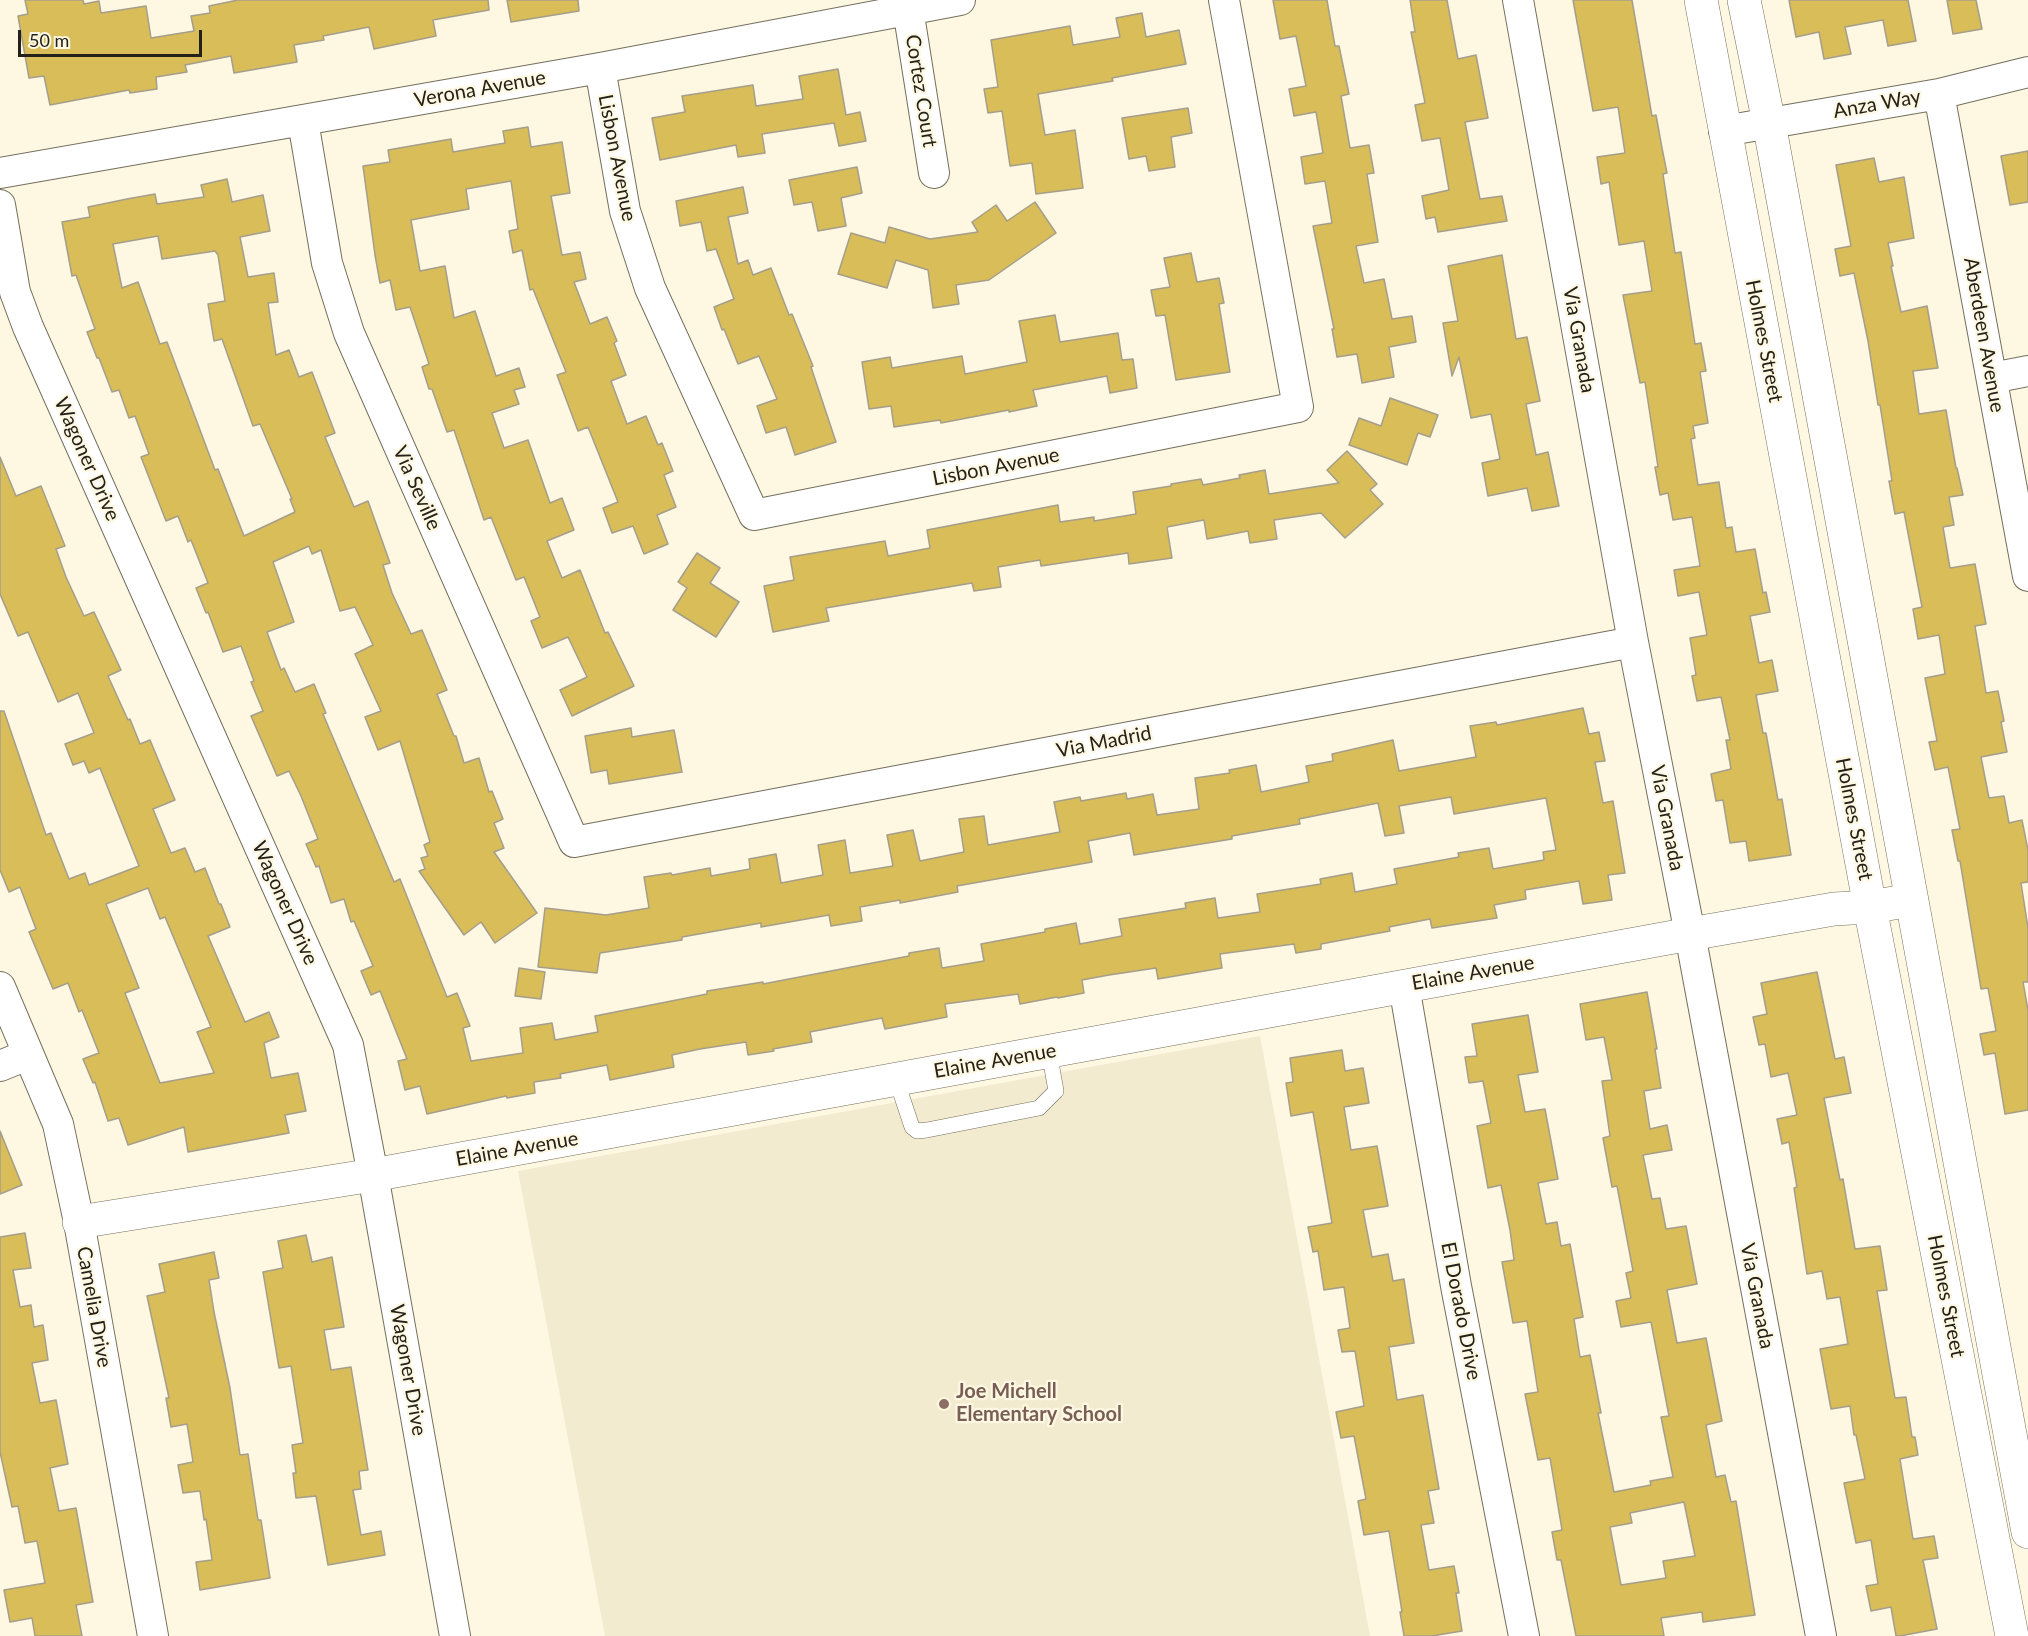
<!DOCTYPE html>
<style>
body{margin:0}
#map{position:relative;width:2028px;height:1636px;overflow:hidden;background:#fef8e3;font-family:Lato,sans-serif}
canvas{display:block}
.scale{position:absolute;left:18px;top:30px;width:184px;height:27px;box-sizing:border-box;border:3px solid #232119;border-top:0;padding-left:8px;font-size:18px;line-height:21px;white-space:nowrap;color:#232119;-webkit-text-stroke:4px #fef8e3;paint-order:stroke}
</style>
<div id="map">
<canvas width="2028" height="1636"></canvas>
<div class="scale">50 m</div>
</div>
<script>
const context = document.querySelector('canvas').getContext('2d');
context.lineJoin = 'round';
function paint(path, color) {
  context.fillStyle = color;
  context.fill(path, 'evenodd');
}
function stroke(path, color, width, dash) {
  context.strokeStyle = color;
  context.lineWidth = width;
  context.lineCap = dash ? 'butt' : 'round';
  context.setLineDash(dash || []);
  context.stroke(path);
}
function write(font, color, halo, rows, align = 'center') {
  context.font = font + ' Lato,sans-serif';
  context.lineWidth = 4.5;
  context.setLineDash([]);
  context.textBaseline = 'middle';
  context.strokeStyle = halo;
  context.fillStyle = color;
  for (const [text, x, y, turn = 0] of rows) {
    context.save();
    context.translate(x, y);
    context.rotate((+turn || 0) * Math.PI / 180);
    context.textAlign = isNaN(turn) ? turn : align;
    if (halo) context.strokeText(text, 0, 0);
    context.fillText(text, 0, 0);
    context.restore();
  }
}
const built = new Path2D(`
 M1260 1036 1370 1636H605L518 1171Z`);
const building = new Path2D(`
 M25 0H83L84 4 99 1 101 13 146 6 151 38 194 31 191 16 210 13 209 6 238 0H488L489 10 433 20 436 36 374 49 369 27 323 36 324 40 294 45 297 62 234 73 231 56 185 65 187 72 156 77 157 89 130 93 129 90 50 105 44 76 29 78 18 16 28 14Z
 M507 0H578L579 11 511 22Z
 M1273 0H1327L1335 46H1339L1349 94 1341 96 1350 148 1369 145 1374 173 1367 174 1378 242 1356 246 1364 283 1384 279 1392 319 1412 316 1416 342 1389 347 1394 377 1362 383 1357 354 1337 357 1332 329H1334L1313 226 1332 223 1325 181 1305 184 1301 157 1323 153 1316 112 1294 116 1289 89 1306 86 1296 36 1280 39Z
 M1410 0H1447L1458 59 1476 55 1488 118 1465 122 1480 199 1502 196 1507 221 1438 232 1435 217 1426 219 1422 196 1449 190 1440 138 1422 141 1415 105 1425 103 1411 32H1415Z
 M1573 0H1632L1652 116 1656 115 1662 148 1667 173 1663 174 1675 253 1681 252 1695 344 1701 343 1706 371 1700 372 1708 423 1693 426 1695 438 1691 439 1698 485 1719 482 1726 528 1732 527 1736 552 1755 549 1763 593 1766 592 1770 612 1750 616 1759 663 1772 660 1778 691 1756 695 1763 733H1766L1778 800 1782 799 1791 855 1749 861 1746 841 1730 843 1723 800 1716 801 1711 774 1731 769 1726 740H1730L1721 697 1697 701 1692 676 1696 675 1690 638 1707 635 1699 592 1678 596 1674 570 1700 566 1692 517 1673 520 1668 493 1660 495 1655 467H1658L1645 382 1640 383 1623 295 1652 291 1644 241 1619 245 1609 182 1601 184 1597 157 1625 153 1618 107 1593 111Z
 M1789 0H1908L1916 41 1888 46 1883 20 1845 27 1851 54 1824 59 1819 32 1796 37Z
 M1947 0H1976L1982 29 1953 34Z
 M1142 13 1146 37 1179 30 1186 64 1112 78 1113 81 1038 94 1045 135 1075 130 1083 188 1036 194 1032 163 1010 166 1002 111 988 113 984 89 998 87 991 40 1070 26 1073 45 1120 37 1116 18Z
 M838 69 846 115 860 112 866 141 839 146 834 123 762 134 765 153 738 157 736 145 660 160 652 118 685 112 682 96 753 85 756 106 803 99 799 76Z
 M1188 108 1192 133 1171 137 1175 167 1149 171 1146 156 1129 159 1122 118Z
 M528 127 531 147 562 142 570 193 551 196 562 255 580 252 586 279 574 282 590 324 607 317 617 341 614 343 626 375 611 381 627 424 646 416 658 445 662 443 673 471 664 475 676 507 657 515 668 544 644 554 633 526 612 533 603 508 618 502 588 427 578 431 557 375 566 372 533 289 530 290 522 250 513 253 509 231 518 229 511 181 466 189 469 209 411 220 420 271 445 266 454 318 475 311 496 376 519 368 525 387 514 390 519 404 492 413 504 448 528 440 550 503 562 498 574 530 547 541 562 578 580 570 605 633 608 632 634 686 572 716 560 690 587 677 568 637 542 648 531 621 540 617 524 577 516 580 491 517 484 520 454 430 447 432 432 389H429L422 367 429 364 410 307 396 310 390 280 380 283 375 255 363 166 390 162 388 150 451 139 453 152 505 143 503 131Z
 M2028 151V202L2010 205 2001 156Z
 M1874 158 1879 182 1904 177 1914 238 1888 243 1893 266H1891L1901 312 1927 306 1938 368 1913 371 1919 414 1946 410 1956 468H1957L1963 495 1949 497 1954 525 1943 527 1950 568 1975 564 1986 624 1975 626 1983 674 1986 693 1998 691 2004 721 2001 722 2007 752 1981 757 1989 798 2004 796 2009 823 2022 820 2028 850V882L2021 883 2028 928V982H2023L2028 1010V1110L2005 1114 1995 1053 1984 1055 1980 1034 1996 1031 1988 988 1981 989 1960 861H1958L1952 830 1960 829 1948 767 1935 770 1929 742 1937 741 1925 678 1945 674 1939 635 1918 639 1913 609 1922 607 1904 512 1895 514 1889 481H1892L1880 405H1878L1868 341 1854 273 1840 276 1835 249 1851 246 1836 165Z
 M857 167 862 193 841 198 846 226 818 231 812 202 794 205 789 180Z
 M227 179 232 202 263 195 270 231 240 237 248 277 274 273 278 302 268 303 276 355 289 350 299 377 312 372 335 433 325 437 354 507 368 501 390 563 383 565 392 593 411 634 422 630 447 690 437 694 454 736H456L464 763 479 758 489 792 492 791 503 819 494 823 504 848 494 852 537 913 495 943 481 922 464 935 419 871 425 869 421 858 428 856 424 845 430 842 400 741 378 750 365 717 381 711 355 654 373 645 355 607 340 611 321 550 312 554 309 546 273 562 294 622 267 632 281 670 284 668 295 692 314 684 326 713 323 714 394 882 400 879 447 997 457 993 470 1026 463 1028 471 1061 523 1053 520 1028 552 1023 555 1040 598 1032 595 1016 707 994V991L763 982V984L909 956V953L939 948 942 968 984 961 981 944 1045 932V929L1076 923 1080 944 1122 936 1119 919 1186 908 1185 903 1215 898 1218 918 1260 912 1257 894 1321 884 1320 879 1352 873 1355 892 1397 884 1394 869 1459 857 1458 853 1489 848 1493 869 1544 860 1543 852 1556 850 1546 798 1454 814 1451 797 1399 806 1404 833 1385 836 1378 803 1299 819 1300 824 1232 836V839L1134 855 1130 833 1088 841 1092 862 957 886 958 892 900 903V900L860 907 862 921 831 926 829 915 761 927V923L682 937V940L600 953 597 973 538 967 545 908 606 915 649 908 644 877 671 873 672 875 710 868 711 876 750 869 749 859 776 854 781 883 823 875 818 845 845 840 850 873 893 866 887 835 913 830 920 861 964 852 959 819 984 816 988 845 1060 832 1054 802 1080 797 1081 801 1126 793 1127 799 1153 794 1157 815 1199 809 1195 778 1230 773 1229 770 1256 765 1261 792 1309 782 1306 766 1333 761 1332 754 1393 740 1399 771 1476 757 1470 726 1496 722 1497 725 1583 708 1589 734 1599 732 1605 761 1595 762 1603 803 1613 801 1625 873 1608 875 1612 900 1583 904 1579 881 1525 890 1526 899 1494 905 1497 918 1432 928 1430 919 1389 927 1390 931 1321 944V949L1296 953 1294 944 1220 954 1222 968 1158 979 1156 968 1109 975 1082 980 1084 993 1058 998 1057 997 1020 1004 1018 994 945 1004 947 1017 885 1029 882 1018 810 1032 812 1042 773 1049 774 1051 748 1055 746 1042 700 1049 672 1055 674 1067 610 1080 607 1065 560 1074 561 1078 534 1082 535 1093 507 1098 506 1096 427 1114 420 1086 405 1090 398 1061 407 1059 380 991 371 995 361 971 373 966 354 921 351 922 344 899 331 903 319 866 316 867 306 844 318 839 301 796 289 771 277 776 251 716 263 711 251 682 254 681 241 646 223 652 208 612 206 613 196 588 208 583 191 540 188 542 178 516 166 521 141 457 149 454 135 416 129 418 119 390 112 392 99 358H97L87 332 95 329 76 275 72 276 62 222 90 217 88 207 127 199 155 194 157 204 204 197 201 185ZM158 236 162 259 215 251 218 255 225 301 208 304 214 341 222 339 253 426 260 424 292 499H290L295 512 244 536 218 469 215 470 167 342 160 344 138 282 122 288 113 244Z
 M743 187 748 213 728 217 738 264 748 260 753 275 771 268 789 315 792 314 813 366 811 367 836 442 795 455 786 427 766 433 757 406 777 399 759 356 738 364 724 329 722 330 714 307 734 299 716 249 707 251 701 222 680 226 676 201Z
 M1035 202 1056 233 989 280 956 285 959 304 933 308 928 270 896 260 887 288 838 274 851 233 885 243 889 227 930 239 978 232 972 222 996 205 1007 221Z
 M1191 253 1197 282 1219 278 1224 303 1219 304 1230 372 1176 380 1165 315 1156 316 1151 290 1170 287 1164 258Z
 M1502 255 1516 339 1527 337 1540 401 1526 404 1536 455 1548 452 1559 506 1532 511 1527 488 1488 496 1482 463 1500 459 1491 414 1471 418 1459 357 1452 376 1443 323 1458 321 1448 266Z
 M1055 315 1060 342 1118 333 1122 360 1133 359 1137 388 1110 393 1107 376 1033 390 1037 406 1009 412V410L941 423 940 420 894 427 891 406 869 409 862 362 890 357 892 368 962 356 965 374 1027 362 1019 321Z
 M1390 398 1438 415 1430 437 1418 433 1407 465 1349 445 1359 418 1381 426Z
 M1347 451 1377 484 1370 490 1383 504 1345 538 1321 513 1274 520 1277 539 1250 543 1248 531 1207 539 1204 520 1167 527 1172 558 1129 564 1128 553 1041 566 1040 560 998 567 1001 587 974 591 972 583 826 608 829 621 773 632 764 586 794 580 790 557 885 541 888 556 930 548 927 530 1058 505 1060 522 1094 517V521L1136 514 1133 492 1171 486V484L1201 479 1203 485 1240 478 1239 475 1265 470 1269 494 1339 483 1327 470Z
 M0 457 16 496 41 486 65 546 56 549 66 577 84 616 94 612 121 670 108 676 128 720 130 719 140 744 150 740 175 800 153 809 171 853 185 848 195 872 205 868 219 904H221L230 927 208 936 245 1022 269 1012 279 1037 264 1043 271 1078 298 1073 306 1111 285 1115 289 1133 188 1152 184 1127 128 1145 119 1118 108 1121 95 1082 93 1083 83 1059 99 1053 82 1010 79 1012 68 983 53 989 29 932 36 929 20 887 9 892 0 870V711H4L46 835 51 833 69 879 85 873 89 885 139 866 100 768 89 773 84 761 73 765 65 744 94 733 78 693 58 702 28 632 18 636 0 594ZM148 888 160 919 165 917 211 1027 197 1032 214 1073 160 1083 125 993 139 988 106 904Z
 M697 553 720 568 710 583 739 602 716 637 673 610 687 588 678 582Z
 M631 728 632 737 674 730 682 772 609 784 607 770 591 773 585 736Z
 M519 968 545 972 541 999 515 996Z
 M1817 972 1835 1059 1844 1057 1851 1093 1824 1098 1840 1180 1843 1179 1855 1249 1880 1246 1887 1290 1877 1291 1895 1398 1906 1397 1912 1437H1915L1918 1455 1900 1459 1913 1539 1934 1536 1938 1558 1923 1560 1937 1629 1900 1636H1896L1891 1607 1871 1611 1866 1586 1878 1584 1871 1540 1856 1543 1844 1483 1865 1479 1856 1435H1854L1850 1406 1831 1409 1820 1349 1848 1344 1840 1297 1827 1299 1822 1271 1807 1274 1794 1188 1797 1187 1789 1142 1782 1144 1777 1119 1797 1115 1788 1073 1771 1077 1765 1044 1759 1045 1753 1017 1767 1014 1761 983Z
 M1647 992 1657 1049H1655L1661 1088 1644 1091 1650 1129 1667 1125 1672 1150 1643 1155 1652 1199 1660 1198 1666 1229 1686 1226 1697 1284 1667 1290 1677 1343 1706 1338 1722 1421 1706 1425 1716 1477 1725 1475 1731 1502 1736 1501 1755 1615 1703 1622 1702 1612 1661 1618 1664 1636H1576L1561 1560H1557L1552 1532 1562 1530 1550 1458 1538 1460 1525 1394 1538 1392 1527 1321 1513 1323 1502 1262 1514 1260 1510 1230 1501 1185 1488 1188 1477 1126 1491 1123 1483 1081 1469 1083 1465 1057 1477 1056 1472 1024 1528 1015 1538 1072 1518 1075 1525 1112 1545 1109 1558 1179 1538 1183 1546 1224 1557 1222 1561 1246 1570 1244 1583 1317 1574 1319 1580 1357 1590 1355 1601 1413H1598L1614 1492 1651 1485 1650 1481 1673 1477 1661 1417 1669 1416 1651 1322 1621 1327 1616 1301 1631 1298 1626 1273 1633 1271 1617 1186 1612 1187 1603 1138 1610 1136 1602 1081 1612 1080 1604 1037 1586 1040 1580 1004ZM1684 1502 1695 1556 1663 1561 1666 1578 1621 1585 1610 1527 1632 1523 1630 1513Z
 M1342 1050 1345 1071 1363 1068 1369 1103 1344 1107 1351 1150 1377 1146 1388 1206 1363 1210 1372 1257 1388 1254 1393 1281 1404 1279 1410 1319 1414 1343 1389 1347 1397 1400 1423 1395 1427 1419 1439 1489 1428 1491 1434 1523 1421 1525 1429 1570 1454 1566 1459 1593H1456L1462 1631 1432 1636H1404L1400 1612H1402L1389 1531 1364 1535 1358 1501 1366 1499 1354 1436 1341 1438 1336 1412 1364 1406 1355 1351 1342 1352 1338 1330 1350 1328 1344 1287 1324 1290 1318 1251 1313 1252 1308 1227 1332 1223 1313 1112 1291 1116 1286 1083 1293 1082 1290 1058Z
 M0 1131 22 1185 0 1194Z
 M25 1233 31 1268 13 1270 20 1307 31 1305 34 1327 43 1325 48 1360 32 1363 40 1403 56 1400 68 1464 50 1468 59 1511 76 1508 93 1602 76 1605 82 1636H35L32 1618 10 1622 4 1590 45 1583 37 1541 25 1543 18 1506 12 1507 0 1452V1237Z
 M306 1235 312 1262 332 1257 344 1327 324 1330 331 1370 351 1367 368 1470 359 1471 361 1489 353 1490 361 1535 381 1531 385 1555 328 1565 316 1496 296 1498 293 1473H296L292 1445 303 1443 291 1366 279 1368 263 1272 283 1268 278 1241Z
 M214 1252 219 1278 209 1280 214 1312 230 1388 240 1455 248 1454 258 1520H261L270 1578 200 1590 196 1562 212 1560 206 1519 204 1520 200 1491 183 1493 178 1465 193 1462 187 1424 171 1427 166 1398H169L147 1296 165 1292 159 1264Z`);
const service = new Path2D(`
 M896 1079 912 1127 917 1131 927 1130 1039 1108 1056 1091 1049 1051`);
const minor = new Path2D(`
 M1518 0 1633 642 1690 934 1821 1636
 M908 9 934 173
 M600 68 625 211 650 288 754 515 1298 407 1224 0
 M1939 94 2028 576
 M303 121 327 263 349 333 574 842 1633 642
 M1724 131 1939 94 2028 72
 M0 173 600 68 960 0
 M0 205 15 292 28 327 348 1045 373 1175 455 1636
 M1992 378 2028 371
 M1404 986 1456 1286 1524 1636
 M0 987 58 1124 79 1222 153 1636
 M0 1066 27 1055`);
const tertiary = new Path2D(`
 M79 1222 373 1175 1690 934 1834 909 1870 907 1911 900`);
const secondary = new Path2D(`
 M1701 0 1870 907 2012 1636
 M1744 0 1769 123 2028 1532`);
const markers = [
 [944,1404,6,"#8d6e63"]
];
const streetNames = [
 ["Verona Avenue",480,89,-10],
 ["Cortez Court",921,91,81],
 ["Anza Way",1877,104,-10],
 ["Lisbon Avenue",617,158,79],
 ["Aberdeen Avenue",1984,335,80],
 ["Via Granada",1579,340,80],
 ["Holmes Street",1764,341,79],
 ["Wagoner Drive",87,459,66],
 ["Lisbon Avenue",996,467,-11],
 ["Via Seville",417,488,66],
 ["Via Madrid",1104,742,-11],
 ["Via Granada",1667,818,79],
 ["Holmes Street",1854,819,79],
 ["Wagoner Drive",285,903,66],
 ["Elaine Avenue",1473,973,-10],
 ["Elaine Avenue",995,1061,-10],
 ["Elaine Avenue",517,1149,-10],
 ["Via Granada",1757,1296,79],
 ["Holmes Street",1946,1296,79],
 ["Camelia Drive",94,1307,80],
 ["El Dorado Drive",1461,1311,79],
 ["Wagoner Drive",408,1370,80]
];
const educationNames = [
 ["Joe Michell",956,1392],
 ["Elementary School",956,1415]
];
paint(built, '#f3ebcf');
paint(building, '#d8bd59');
stroke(building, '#a49e8b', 1.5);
stroke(service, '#746f5d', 16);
stroke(minor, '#746f5d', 32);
stroke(tertiary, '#746f5d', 34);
stroke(secondary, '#746f5d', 34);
stroke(service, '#fff', 15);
stroke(minor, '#fff', 30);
stroke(tertiary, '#fff', 33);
stroke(secondary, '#fff', 33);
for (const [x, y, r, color] of markers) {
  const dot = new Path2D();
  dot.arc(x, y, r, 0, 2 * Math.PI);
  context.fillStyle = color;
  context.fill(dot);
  stroke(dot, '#fef8e3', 2);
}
write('20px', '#232119', '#fef8e3', streetNames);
write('bold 20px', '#785e54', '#fef8e3', educationNames, 'left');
</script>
